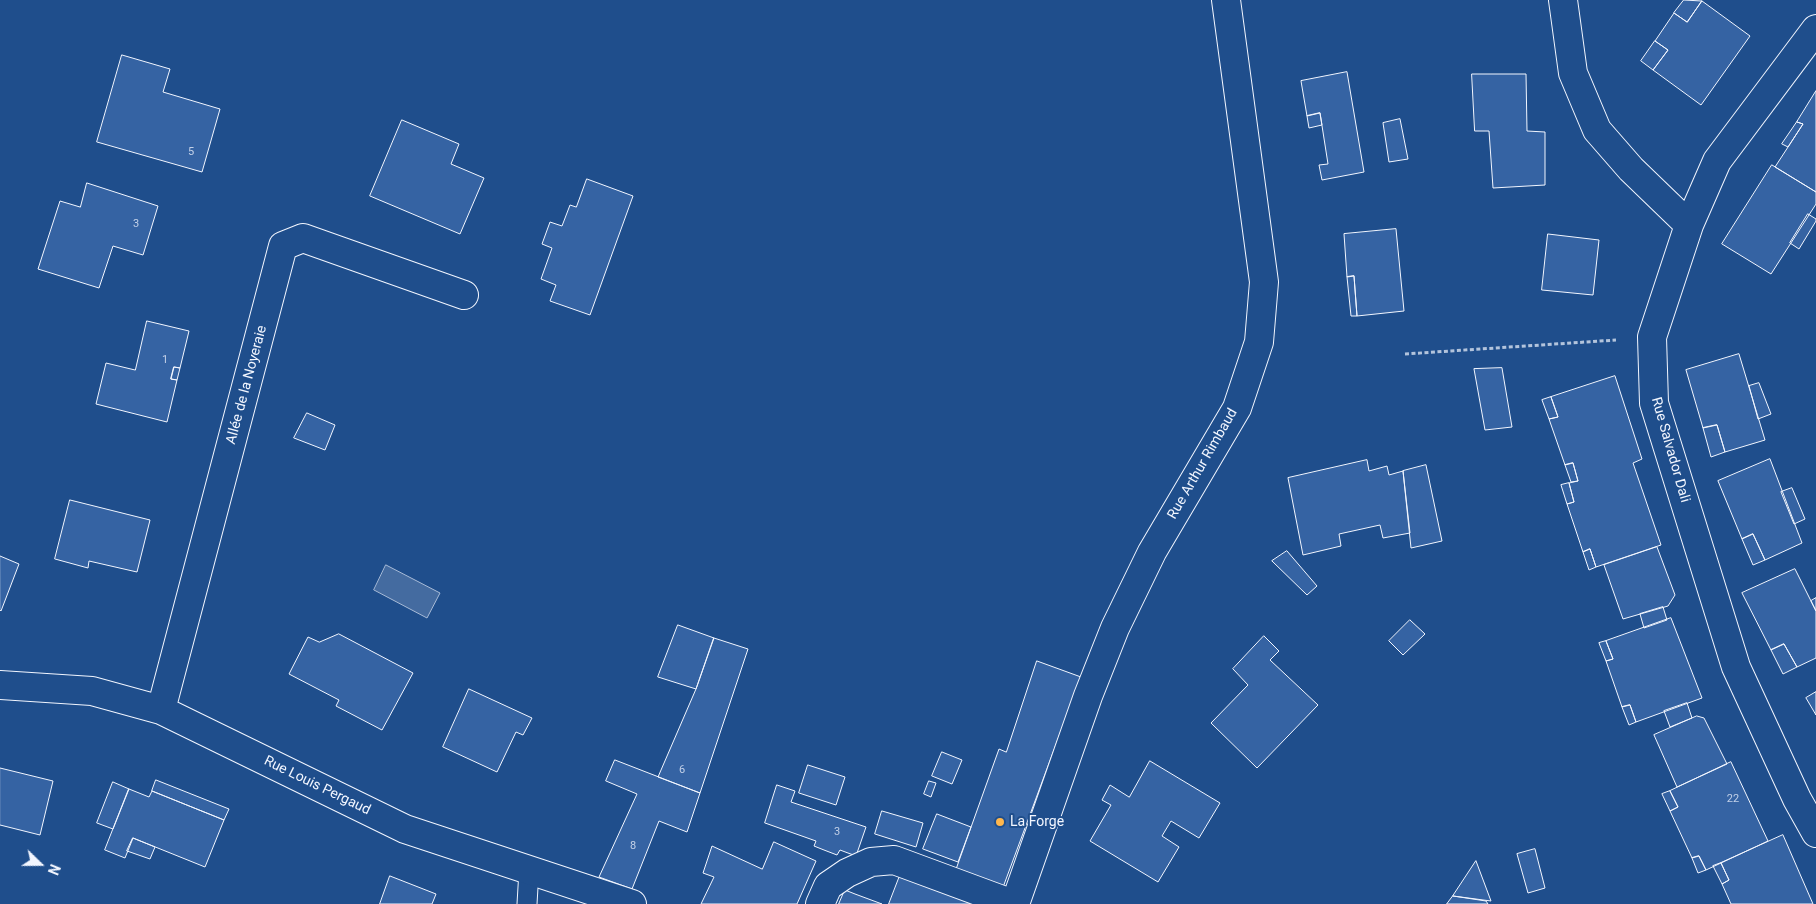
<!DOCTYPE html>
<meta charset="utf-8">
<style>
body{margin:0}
#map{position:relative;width:1816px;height:904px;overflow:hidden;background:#1f4e8c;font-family:Roboto,sans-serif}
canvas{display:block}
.north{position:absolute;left:15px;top:839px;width:50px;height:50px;-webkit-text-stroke:4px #1f4e8c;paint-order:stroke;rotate:112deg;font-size:14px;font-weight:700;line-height:20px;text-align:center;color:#f2f6ff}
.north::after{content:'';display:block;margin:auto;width:18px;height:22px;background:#f2f6ff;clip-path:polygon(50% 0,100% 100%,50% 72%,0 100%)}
</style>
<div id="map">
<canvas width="1816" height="904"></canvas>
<div class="north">N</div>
</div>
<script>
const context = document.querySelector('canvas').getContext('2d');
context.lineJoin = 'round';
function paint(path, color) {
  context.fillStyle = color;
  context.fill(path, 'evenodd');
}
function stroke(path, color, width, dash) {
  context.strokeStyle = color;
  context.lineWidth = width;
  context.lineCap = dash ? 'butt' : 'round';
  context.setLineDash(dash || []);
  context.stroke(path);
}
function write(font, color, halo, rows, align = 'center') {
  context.font = font + ' Roboto,sans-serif';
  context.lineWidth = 4;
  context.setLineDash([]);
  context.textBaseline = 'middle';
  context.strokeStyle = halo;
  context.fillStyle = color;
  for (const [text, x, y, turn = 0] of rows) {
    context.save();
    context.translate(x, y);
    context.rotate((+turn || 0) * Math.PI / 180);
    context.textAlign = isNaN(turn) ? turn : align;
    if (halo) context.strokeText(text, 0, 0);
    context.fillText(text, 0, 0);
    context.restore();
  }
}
const water = new Path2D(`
 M386 565 440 593 427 618 374 590Z`);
const building = new Path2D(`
 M1684 0 1702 1 1687 22 1674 13Z
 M1702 1 1750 36 1701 105 1653 70 1668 50 1655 41 1674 13 1687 22Z
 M1655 41 1668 50 1653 70 1641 61Z
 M122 55 170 69 163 92 220 109 202 172 97 142Z
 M1347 72 1364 172 1322 180 1319 165 1328 164 1320 113 1307 116 1301 81Z
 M1472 74H1526L1527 131 1545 132V185L1493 188 1489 131H1475Z
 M1816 91V192L1775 167 1803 124 1797 122Z
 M1320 113 1322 125 1309 128 1307 116Z
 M1400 119 1408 159 1389 162 1383 123Z
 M402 120 459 144 451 164 484 178 460 234 370 196Z
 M1797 122 1803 124 1788 147 1782 144Z
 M1772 165 1816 192V204L1771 274 1722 244Z
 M587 179 633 196 590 315 550 301 556 285 541 279 552 248 542 244 550 222 562 226 570 205 576 207Z
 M87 183 158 206 143 255 113 246 99 288 38 269 60 201 80 207Z
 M1808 214 1816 219V221L1799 249 1790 243Z
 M1396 229 1404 311 1357 316 1354 276 1347 277 1344 234Z
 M1548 234 1599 240 1593 295 1542 290Z
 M1354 276 1357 316H1351L1347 277Z
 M147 321 189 331 180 368 174 367 171 379 177 380 167 422 96 404 106 363 135 370Z
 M1739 354 1765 440 1725 452 1717 425 1703 428 1686 370Z
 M174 367 180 368 177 380 171 379Z
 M1502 368 1512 427 1485 430 1474 369Z
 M1615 376 1642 459 1633 463 1661 545 1596 567 1590 549 1583 552 1567 504 1574 502 1569 483 1578 481 1573 463 1565 465 1549 419 1558 417 1551 397Z
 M1759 383 1771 414 1758 419 1749 386Z
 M1551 397 1558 417 1549 419 1542 400Z
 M307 413 335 425 325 450 294 438Z
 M1717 425 1725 452 1711 457 1703 428Z
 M1770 459 1802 543 1765 560 1753 534 1742 539 1718 481Z
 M1367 460 1369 471 1387 466 1389 475 1403 471 1410 533 1383 538 1380 525 1339 534 1341 546 1303 555 1288 478Z
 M1573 463 1578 481 1571 482 1565 465Z
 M1426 465 1442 541 1411 548 1403 471Z
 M1569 483 1574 502 1567 504 1561 485Z
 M1792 488 1805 519 1794 524 1781 492Z
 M70 500 150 520 137 572 89 561 88 568 55 559Z
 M1753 534 1765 560 1753 565 1742 539Z
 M1657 547 1675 595 1668 606 1623 619 1604 565Z
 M1590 549 1596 567 1589 570 1583 552Z
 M1287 551 1317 586 1307 595 1272 561Z
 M0 556 19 564 1 611 0 610Z
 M1795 569 1816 611V658L1797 667 1784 644 1771 650 1742 593Z
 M1816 598V611L1811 601Z
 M1663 607 1667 620 1644 628 1640 614Z
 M1671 618 1702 698 1636 722 1630 705 1622 707 1606 661 1613 659 1606 641Z
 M1410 620 1425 634 1403 655 1389 641Z
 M678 625 714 638 696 689 658 677Z
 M339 634 413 673 382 730 336 706 339 700 289 674 308 637 319 642Z
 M1264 636 1279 651 1270 660 1318 705 1257 768 1211 723 1248 685 1233 669Z
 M714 638 748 649 700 793 658 777 696 689Z
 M1606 641 1613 659 1606 661 1599 643Z
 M1784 644 1797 667 1783 674 1771 650Z
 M1037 661 1081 677 1002 890 955 872 999 749 1006 752Z
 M469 689 532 718 523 735 516 732 497 772 443 747Z
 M1816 692V715L1806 698Z
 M1687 703 1692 718 1670 727 1664 711Z
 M1630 705 1636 722 1629 725 1622 707Z
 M1697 716 1704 718 1727 764 1677 787 1654 735Z
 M942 752 962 760 952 784 932 776Z
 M615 760 700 793 687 832 659 821 632 889 599 877 637 794 606 781Z
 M1150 761 1220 803 1199 838 1171 821 1162 836 1179 847 1158 882 1090 841 1111 805 1102 800 1110 785 1129 797Z
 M1731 762 1768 841 1706 870 1699 856 1692 858 1670 811 1678 807 1670 791Z
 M808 765 845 777 836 805 799 793Z
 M0 768 53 781 40 835 0 825Z
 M156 780 229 809 224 820 152 791Z
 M929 781 936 783 931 797 924 794Z
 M113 782 129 789 113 829 97 823Z
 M777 785 795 791 791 802 866 827 856 856 840 850 837 855 824 850 814 846 816 841 765 823Z
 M129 789 149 797 152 791 224 820 205 867 133 838 125 858 105 850Z
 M1670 791 1678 807 1670 811 1662 794Z
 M882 811 923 823 916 847 875 834Z
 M937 814 971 827 958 862 923 849Z
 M1783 835 1813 904H1731L1722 884 1729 880 1721 863Z
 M133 838 155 847 150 859 127 851Z
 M774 842 816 861 797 904H701L714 877 703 873 712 846 762 869Z
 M1535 849 1545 888 1528 893 1517 854Z
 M1699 856 1706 870 1698 873 1692 858Z
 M1476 861 1491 901 1453 896Z
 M1721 863 1729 880 1722 884 1713 866Z
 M901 873 983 904H889Z
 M390 876 436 894 432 904H380Z
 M845 890 855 894 882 904H839Z
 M1453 896 1486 901 1488 904H1447Z`);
const path = new Path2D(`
 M1405 354 1616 340`);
const service = new Path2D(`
 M527 904 529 870`);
const minor = new Path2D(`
 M1563 0 1573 73 1597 130 1631 169 1689 225
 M1816 29 1717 161 1689 225 1652 337 1654 403 1736 667 1797 799 1816 833
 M0 685 92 691 161 710 405 829 632 904
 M161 710 283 246 303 238 464 295
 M820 904 828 886 847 873 871 862 894 860 1013 904
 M1015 904 1088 696 1115 628 1152 552 1237 408 1259 342 1264 282 1226 0`);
const markers = [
 [1000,822,5,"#ffb74d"]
];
const numberNames = [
 ["5",191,152],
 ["3",136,224],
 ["1",165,360],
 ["6",682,770],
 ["22",1733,799],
 ["3",837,832],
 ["8",633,846]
];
const streetNames = [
 ["Allée de la Noyeraie",247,385,-75],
 ["Rue Salvador Dali",1670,450,74],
 ["Rue Arthur Rimbaud",1203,464,-60],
 ["Rue Louis Pergaud",317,786,26]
];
const poiNames = [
 ["La Forge",1010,822]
];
paint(water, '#446ba0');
stroke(water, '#a8bbd7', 1);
paint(building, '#3563a3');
stroke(building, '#f2f6ff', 1);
stroke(service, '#f2f6ff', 21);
stroke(minor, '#f2f6ff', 30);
stroke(path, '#b3c4dc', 3, [4, 2.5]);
stroke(service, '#1f4e8c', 19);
stroke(minor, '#1f4e8c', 28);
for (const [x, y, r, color] of markers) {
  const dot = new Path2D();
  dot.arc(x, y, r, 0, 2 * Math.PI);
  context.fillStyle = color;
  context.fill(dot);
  stroke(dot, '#1f4e8c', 2);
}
write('11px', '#c3d1e8', null, numberNames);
write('14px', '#f2f6ff', '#1f4e8c', streetNames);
write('14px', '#f2f6ff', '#1f4e8c', poiNames, 'left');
</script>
